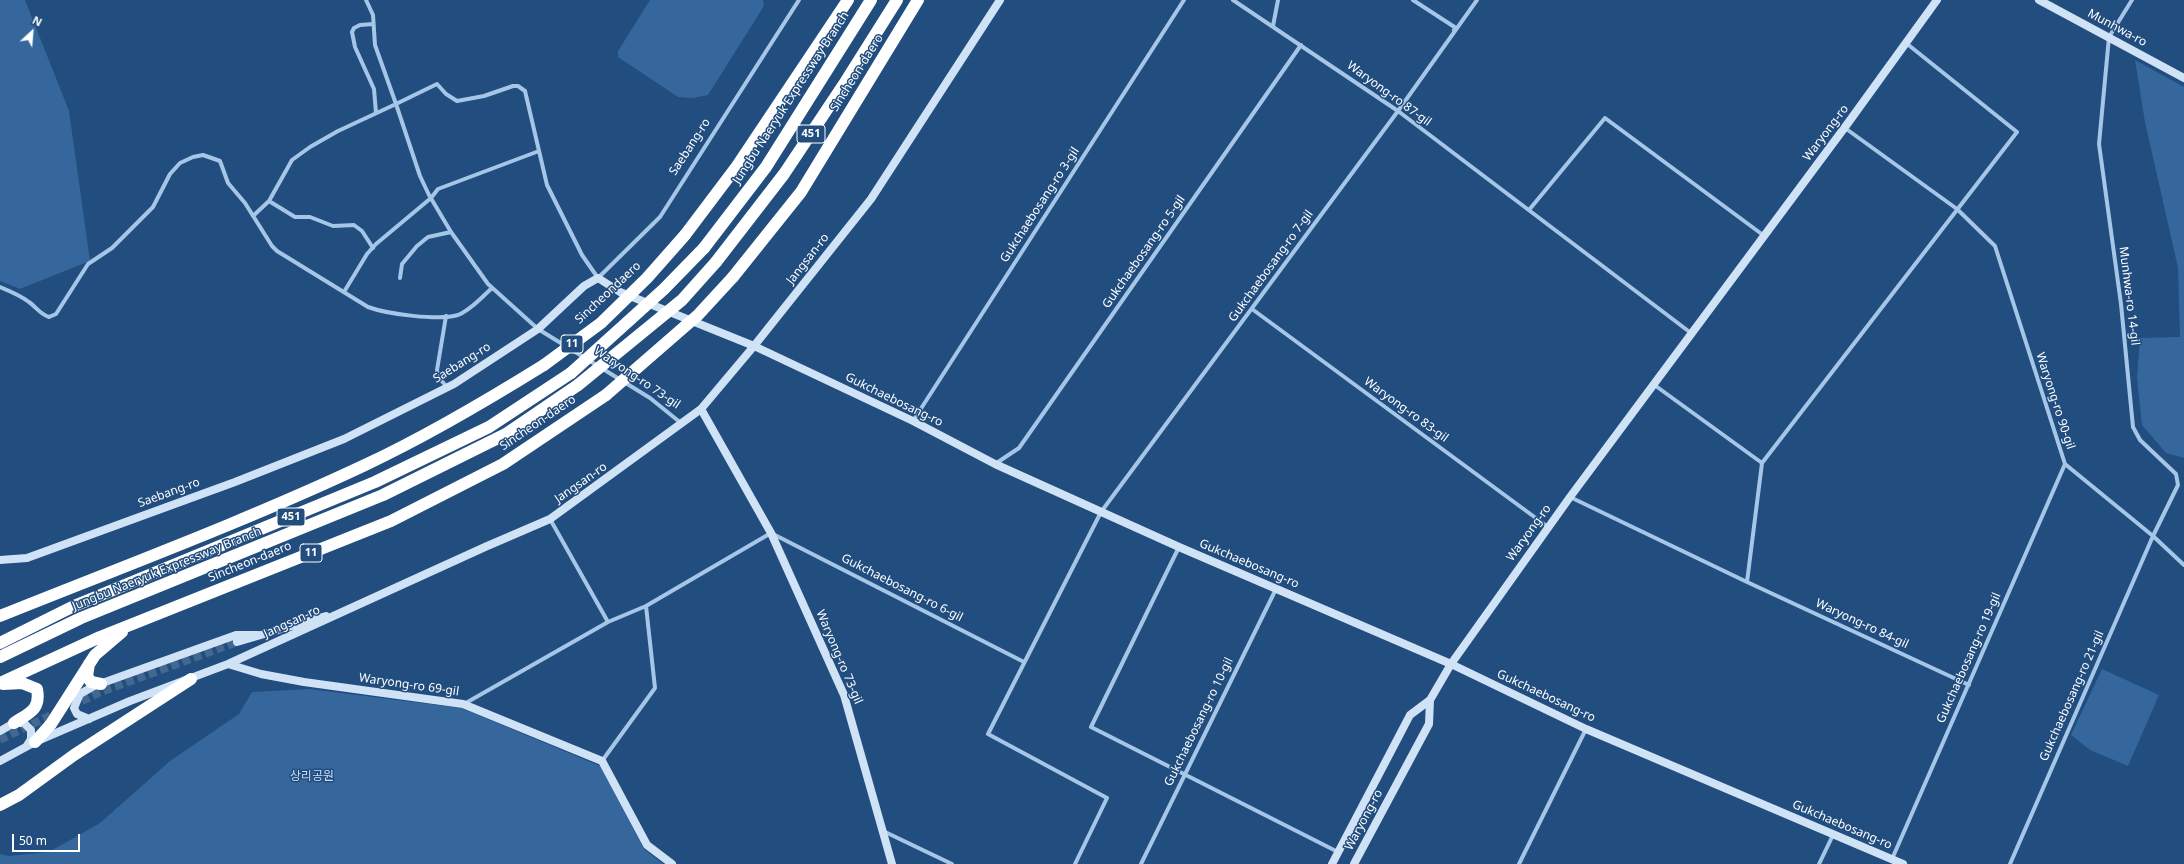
<!DOCTYPE html>
<meta charset="utf-8">
<style>
body{margin:0}
#map{position:relative;width:2184px;height:864px;overflow:hidden;background:#214d7f;font-family:"Noto Sans",sans-serif}
canvas{display:block}
.north{position:absolute;left:12px;top:12px;width:40px;height:40px;-webkit-text-stroke:3px #214d7f;paint-order:stroke;rotate:26deg;font-size:11px;font-weight:700;line-height:16px;text-align:center;color:#fff}
.north::after{content:'';display:block;margin:auto;width:14px;height:18px;background:#fff;clip-path:polygon(50% 0,100% 100%,50% 72%,0 100%)}
.scale{position:absolute;left:12px;top:834px;width:68px;height:18px;box-sizing:border-box;border:2px solid #fff;border-top:0;padding-left:5px;font-size:12px;line-height:14px;white-space:nowrap;color:#fff;-webkit-text-stroke:3px #214d7f;paint-order:stroke}
</style>
<div id="map">
<canvas width="2184" height="864"></canvas>
<div class="north">N</div>
<div class="scale">50 m</div>
</div>
<script>
const context = document.querySelector('canvas').getContext('2d');
context.lineJoin = 'round';
function paint(path, color) {
  context.fillStyle = color;
  context.fill(path, 'evenodd');
}
function stroke(path, color, width, dash) {
  context.strokeStyle = color;
  context.lineWidth = width;
  context.lineCap = dash ? 'butt' : 'round';
  context.setLineDash(dash || []);
  context.stroke(path);
}
function write(font, color, halo, rows, align = 'center') {
  context.font = font + ' "Noto Sans","Noto Sans KR",sans-serif';
  context.lineWidth = 3;
  context.setLineDash([]);
  context.textBaseline = 'middle';
  context.strokeStyle = halo;
  context.fillStyle = color;
  for (const [text, x, y, turn = 0] of rows) {
    context.save();
    context.translate(x, y);
    context.rotate((+turn || 0) * Math.PI / 180);
    context.textAlign = isNaN(turn) ? turn : align;
    if (halo) context.strokeText(text, 0, 0);
    context.fillText(text, 0, 0);
    context.restore();
  }
}
const green = new Path2D(`
 M0 0H25L69 111 90 261 20 289 0 281Z
 M650 0H763L764 6 708 95 693 98 678 97 618 57V51Z
 M2135 60 2184 87V458L2166 453 2142 425 2137 378 2140 338 2180 337 2178 268 2145 122Z
 M2102 669 2159 695 2128 766 2090 750 2071 735Z
 M309 689 461 708 600 766 644 849 663 864H0V854L9 856 49 852 100 823 170 761 239 714 252 692Z`);
const secondaryTunnel = new Path2D(`
 M71 706 101 692 237 642
 M0 740 59 711`);
const street = new Path2D(`
 M366 0 373 15 375 45 396 104 437 84 446 94 457 101 484 96 513 86H518L525 91 547 185 582 255 598 278 660 217 799 0
 M1233 0 1398 111 1691 333
 M1413 0 1456 28 1454 30
 M373 24 360 25 354 28 352 32 355 47 374 89 376 113
 M1273 26 1278 0
 M1845 128 1957 209 1995 246 2065 464 2153 536 2184 565
 M269 201 295 217H310L333 226 354 225 362 231 373 248
 M1529 210 1605 118 1763 235
 M253 216 269 201 292 160 310 147 338 131 396 104 420 176 429 195 451 232 488 284 538 329 650 398 681 423
 M400 278 402 264 417 246 428 237 451 232
 M0 287C10 291 20 295 29 302 36 307 40 314 49 317L56 314 88 264 112 248 153 207 170 174 180 163 193 157 203 155 220 161 228 183 245 203 272 246 277 251 368 307C387 314 439 321 458 315 471 310 482 297 492 288
 M344 292 367 254 376 244 431 198 438 189 539 151
 M1252 309 1548 527
 M446 316 437 370 438 377 448 388
 M1653 384 1762 463
 M913 421 1184 0
 M995 464 1019 448 1301 45
 M1570 497 1747 582 1969 685
 M550 519 608 622
 M1179 547 1091 727 1338 852
 M1747 582 1762 463 2017 132 1906 43
 M464 704 608 622 646 606 771 533 1024 662
 M602 761 655 688 646 606
 M883 831 952 864
 M1892 859 2065 464
 M1075 864 1107 798 988 734 1101 512 1398 111 1477 0
 M1141 864 1276 589
 M1519 864 1586 729
 M1819 864 1833 835
 M2010 864 2153 536 2178 485 2176 474 2140 440 2133 427 2121 304 2099 144 2109 37 2132 0`);
const secondary = new Path2D(`
 M2039 0 2184 78
 M701 409 771 533 844 695 892 864
 M0 560 27 558 235 482 344 439 454 384 538 329 584 286 598 278 620 292 754 346 913 421 995 464 1179 547 1451 664 1586 729 1903 864
 M237 642 326 616
 M228 664 261 674 304 682 463 704 602 761 647 845 672 864
 M89 719 77 714 74 708 80 694 94 686 236 635H258
 M0 731 14 723H24L31 730V739L26 747
 M0 761 35 742 130 701 228 664 485 547 550 519 701 409 754 346 871 199 1000 0
 M1332 864 1410 715 1430 700 1451 664 1570 497 1848 123 1937 0
 M1354 864 1429 724 1430 700`);
const highway = new Path2D(`
 M685 235 737 166 848 0
 M704 248 766 167 871 0
 M716 262 784 174 846 81 897 0
 M733 277 801 192 918 0
 M0 616C122 567 246 521 365 465 427 436 486 401 544 365
 M0 643 74 606 375 482 489 427 571 373
 M0 657 81 618 383 495 506 434 578 385
 M89 664 87 676 91 682 101 684
 M0 683 100 637 391 521 503 464 606 395
 M3 684 22 683 37 689C41 710 29 713 14 723
 M35 742 51 724 95 655 122 632
 M0 805 19 795 74 755 191 679`);
const highwayBridge = new Path2D(`
 M544 365 601 323 647 278 685 235
 M571 373 664 289 704 248
 M578 385 682 300 716 262
 M606 395 698 315 733 277`);
const shields = [
 [811,134,28],
 [572,344,22],
 [291,517,28],
 [311,553,22]
];
const shieldNames = [
 ["451",811,134],
 ["11",572,344],
 ["451",291,517],
 ["11",311,553]
];
const streetNames = [
 ["Munhwa-ro",2117,28,28],
 ["Sincheon-daero",857,73,-58],
 ["Waryong-ro 87-gil",1389,94,36],
 ["Jungbu Naeryuk Expressway Branch",791,98,-57],
 ["Waryong-ro",1826,133,-53],
 ["Saebang-ro",690,147,-57],
 ["Gukchaebosang-ro 3-gil",1040,205,-57],
 ["Gukchaebosang-ro 5-gil",1144,252,-55],
 ["Jangsan-ro",808,259,-52],
 ["Gukchaebosang-ro 7-gil",1271,266,-54],
 ["Sincheondaero",608,293,-43],
 ["Munhwa-ro 14-gil",2129,296,83],
 ["Saebang-ro",462,363,-32],
 ["Waryong-ro 73-gil",637,378,34],
 ["Gukchaebosang-ro",894,400,26],
 ["Waryong-ro 90-gil",2055,401,72],
 ["Waryong-ro 83-gil",1406,410,36],
 ["Sincheon-daero",538,423,-34],
 ["Jangsan-ro",581,483,-35],
 ["Saebang-ro",169,493,-20],
 ["Waryong-ro",1529,533,-54],
 ["Sincheon-daero",250,562,-22],
 ["Gukchaebosang-ro",1249,564,23],
 ["Jungbu Naeryuk Expressway Branch",167,569,-22],
 ["Gukchaebosang-ro 6-gil",902,588,27],
 ["Jangsan-ro",292,622,-25],
 ["Waryong-ro 84-gil",1862,624,25],
 ["Waryong-ro 73-gil",839,657,67],
 ["Gukchaebosang-ro 19-gil",1969,658,-66],
 ["Waryong-ro 69-gil",409,685,8],
 ["Gukchaebosang-ro",1546,696,25],
 ["Gukchaebosang-ro 21-gil",2072,696,-66],
 ["Gukchaebosang-ro 10-gil",1199,722,-64],
 ["Waryong-ro",1364,820,-62],
 ["Gukchaebosang-ro",1842,825,23]
];
const parkNames = [
 ["상리공원",312,777]
];
paint(green, '#35679d');
stroke(secondaryTunnel, '#426892', 8, [8, 4]);
stroke(street, '#a6c6e7', 4);
stroke(secondary, '#d0e2f6', 8);
stroke(highway, '#fff', 12);
stroke(highwayBridge, '#fff', 12);
for (const [x, y, w] of shields) {
  const box = new Path2D();
  box.roundRect(x - w / 2, y - 9, w, 18, 3);
  context.fillStyle = '#214d7f';
  context.fill(box);
  stroke(box, '#fff', 1);
}
write('bold 11px', '#fff', null, shieldNames);
write('12px', '#fff', '#214d7f', streetNames);
write('12px', '#cadff6', '#214d7f', parkNames);
</script>
